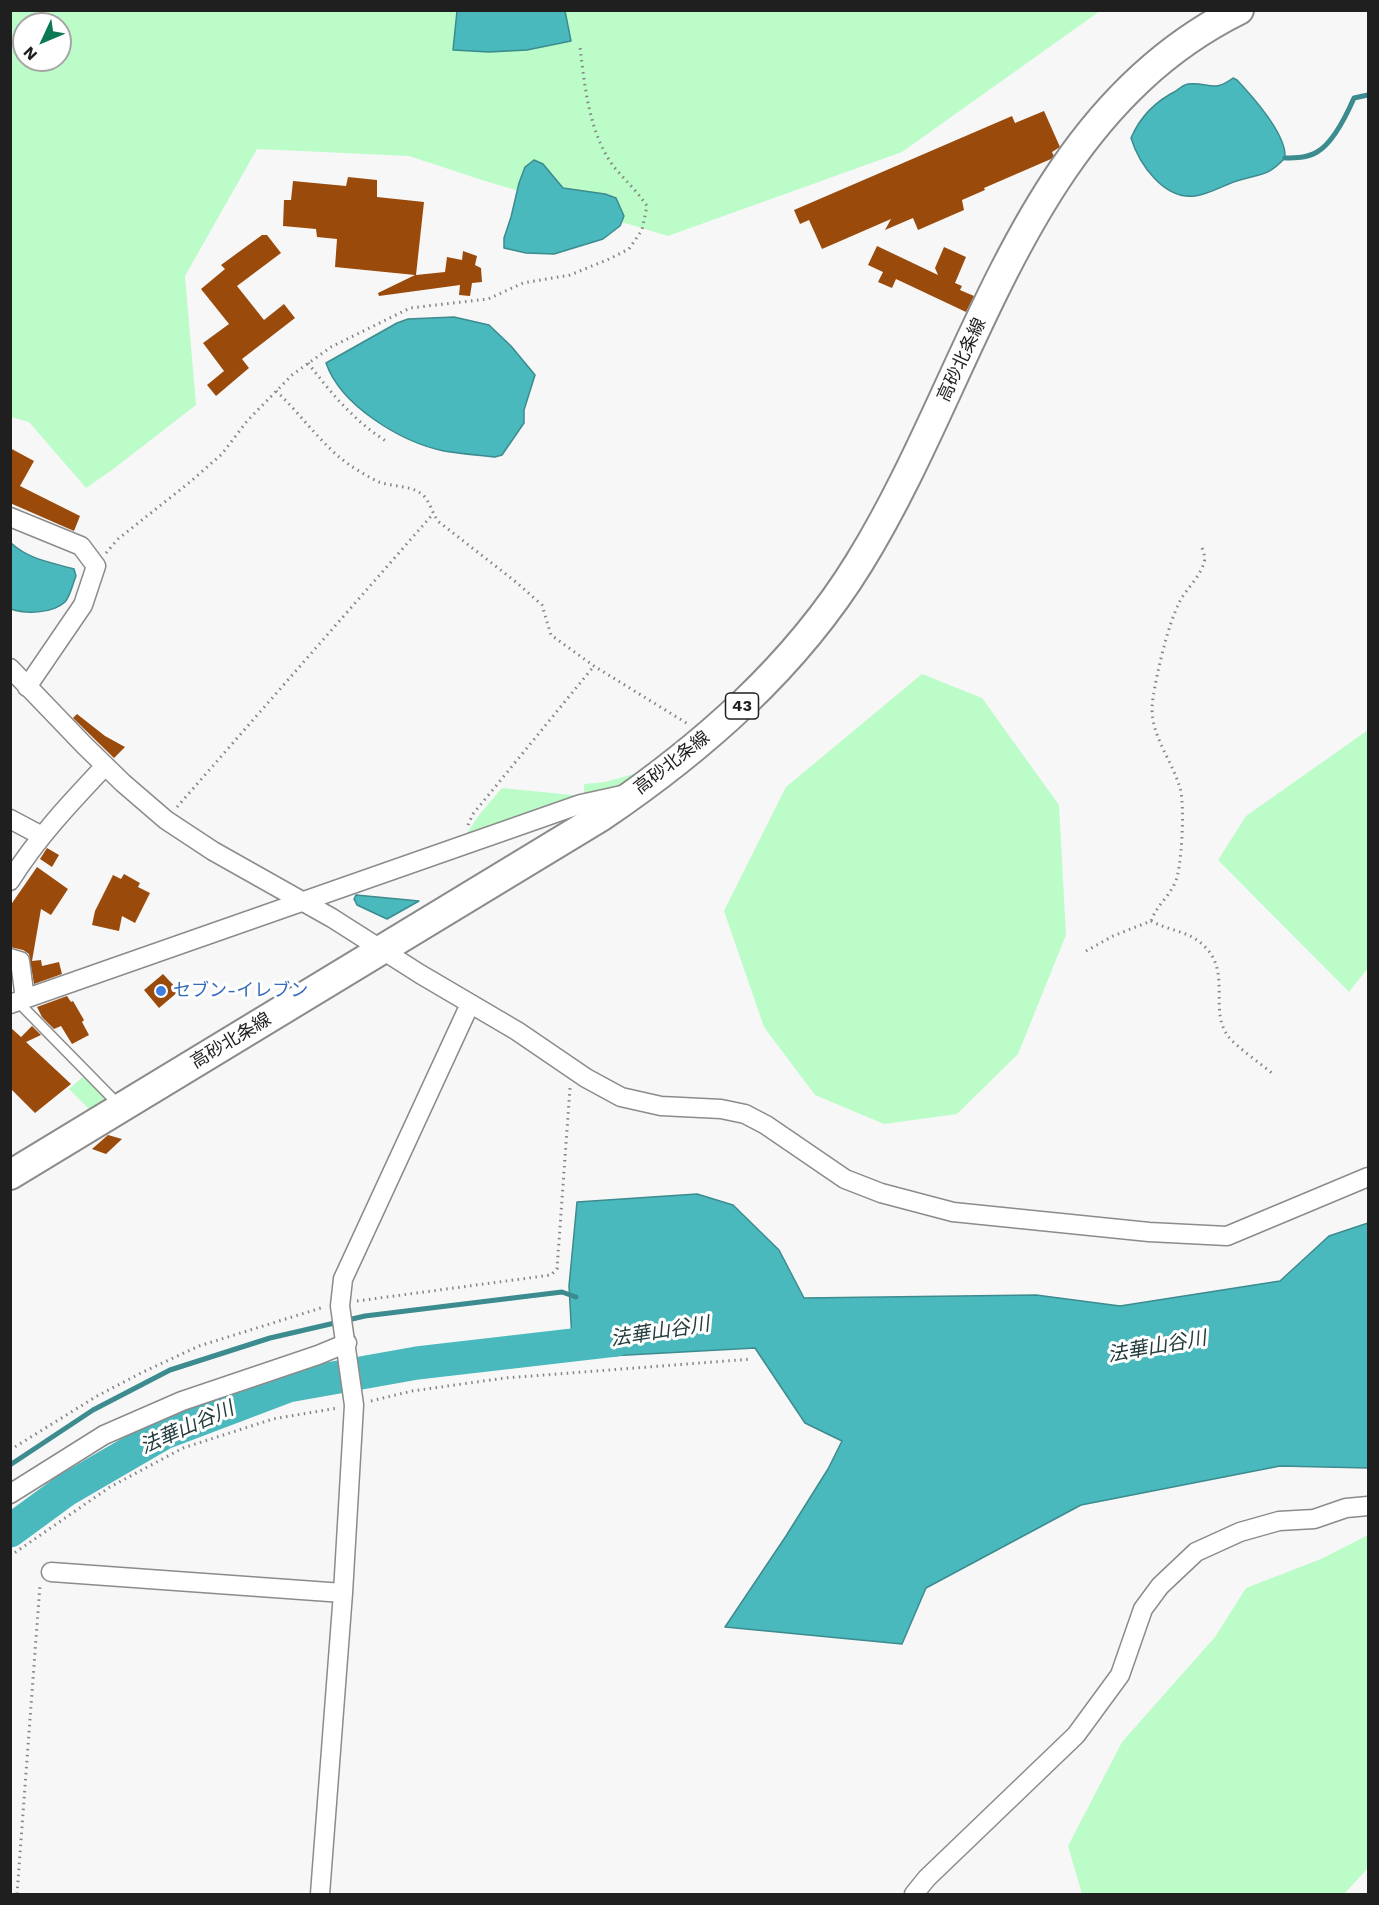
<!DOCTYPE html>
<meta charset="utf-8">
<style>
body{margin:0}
#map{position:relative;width:1379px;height:1905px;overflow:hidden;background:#f7f7f8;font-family:"Work Sans",sans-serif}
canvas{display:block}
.frame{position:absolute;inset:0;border:12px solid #1f1f1f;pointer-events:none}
.north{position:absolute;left:12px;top:12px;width:60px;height:60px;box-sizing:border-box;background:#fff;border:2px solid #a5a5a5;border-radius:50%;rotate:226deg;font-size:16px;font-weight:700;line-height:24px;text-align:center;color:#1f1f1f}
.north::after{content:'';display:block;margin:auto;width:21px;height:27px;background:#0d7954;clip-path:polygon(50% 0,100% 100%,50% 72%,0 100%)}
</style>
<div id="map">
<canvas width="1379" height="1905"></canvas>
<div class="frame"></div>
<div class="north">N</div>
</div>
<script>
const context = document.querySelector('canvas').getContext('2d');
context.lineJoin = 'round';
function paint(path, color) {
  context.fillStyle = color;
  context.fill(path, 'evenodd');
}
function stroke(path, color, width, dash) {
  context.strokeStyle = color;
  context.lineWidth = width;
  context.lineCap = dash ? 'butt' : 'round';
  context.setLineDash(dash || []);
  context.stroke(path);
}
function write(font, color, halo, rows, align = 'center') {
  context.font = font + ' "Work Sans","Noto Sans JP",sans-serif';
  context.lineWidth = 6;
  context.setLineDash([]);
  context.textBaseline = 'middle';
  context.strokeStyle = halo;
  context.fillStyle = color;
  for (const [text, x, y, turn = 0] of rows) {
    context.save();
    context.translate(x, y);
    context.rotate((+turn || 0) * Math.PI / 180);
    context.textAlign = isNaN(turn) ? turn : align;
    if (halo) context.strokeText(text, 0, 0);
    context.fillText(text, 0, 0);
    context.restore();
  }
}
const green = new Path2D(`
 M10 11H1100L902 152 668 236 482 180 409 156 257 149 185 276 196 405 112 470 86 488 29 422 11 417ZM24 24H60V60H24Z
 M922 674 982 698 1059 805 1066 935 1018 1054 957 1114 884 1124 815 1095 764 1027 724 911 786 787Z
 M1368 730V968L1349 992 1218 860 1246 816Z
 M656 768 630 784 584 796V784L605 782Z
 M502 788 582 796 465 836 479 815Z
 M85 1075 107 1097 89 1109 69 1089Z
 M1368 1535V1868L1344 1894H1082L1068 1846 1122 1742 1215 1637 1246 1588 1321 1559Z`);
const water = new Path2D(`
 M457 11H565L571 41 527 50 489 52 453 50Z
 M1233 78 1237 80C1252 96 1287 135 1285 158 1267 177 1262 173 1240 180 1225 184 1211 194 1195 196 1164 200 1139 164 1131 138 1140 117 1156 101 1176 91 1180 88 1183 85 1188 84 1209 82 1213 93 1233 78Z
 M534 160 543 164 563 188 605 194 616 198 624 216 620 226 603 239 554 254 526 253 504 248V238L511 217 519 183 525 167Z
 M454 317 489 325 511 346 535 375 524 410V423L502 455 495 457C478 455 461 454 444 451 401 442 341 406 326 363L397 323 408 319Z
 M11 543C30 560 50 562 74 569L76 576C73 583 70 597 65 602 52 614 25 614 11 609Z
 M356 895 419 901 387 919 357 905 354 899Z
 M697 1194 733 1205 779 1250 804 1298 1036 1295 1120 1306 1280 1281 1329 1236 1368 1223V1468L1280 1466 1081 1505 926 1588 902 1644 725 1627 786 1536 828 1469 842 1441 805 1423 755 1348 573 1358 569 1286 577 1202Z`);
const stream = new Path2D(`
 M1285 158C1295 158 1307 158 1317 152 1333 143 1347 114 1354 98L1368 95
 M10 1465 93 1410 170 1370 270 1338 365 1316 562 1292 576 1297`);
const river = new Path2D(`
 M10 1531 66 1490 164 1433 288 1386 417 1363 616 1340`);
const building = new Path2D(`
 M1044 111 1060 147 1052 152 1054 156 1051 159 984 188 985 190 962 200 964 210 918 230 913 218 885 230 891 219 822 249 809 220 800 224 794 210 1012 116 1015 123Z
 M348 177 377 180V197L424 202 416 275 445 272 447 257 462 260 463 251 477 256 475 265 481 268 482 282 472 283 470 296 459 295 460 285 379 296 378 293 415 275 335 267 337 239 317 237 316 229 283 226 284 200H291L293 181 346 186Z
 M262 235H267L281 253 237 286 264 320 284 304 295 318 242 359 249 368 216 396 207 385 224 371 203 343 229 324 201 289 225 269 221 265Z
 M877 246 938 275 935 268 944 247 966 257 955 283 962 286 960 290 974 296 966 312 896 279 892 288 878 282 883 272 868 265Z
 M10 448 34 461 20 486 80 516 74 531 10 503Z
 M77 714 105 736 125 747 114 758 73 718Z
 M47 848 59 855 52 867 40 859Z
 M37 867 68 889 51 915 41 909 32 961 41 960 42 966 59 962 62 974 34 984 29 954 23 950 10 947V906Z
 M124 874 140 883 138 887 150 893 135 923 122 916 119 931 92 925 95 911 113 875 121 879Z
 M163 974 179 991 159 1008 144 990Z
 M67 996 71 1002 73 1001 84 1020 82 1022 89 1035 72 1044 61 1026 54 1029 42 1017 37 1007Z
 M32 1026 41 1035 26 1042 71 1084 35 1113 10 1088V1027L21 1037Z
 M108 1135 122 1139 106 1154 92 1149Z`);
const path = new Path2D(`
 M308 363C331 393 354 421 386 441
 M276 391C302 415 322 446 351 466 359 471 370 478 379 482 393 487 411 485 423 495 431 503 432 514 439 522L516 582 542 605 551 635 594 666 688 724
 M106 553 118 539 190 482 222 454 247 421 292 375 331 347 410 308 488 299 523 283 570 275 607 260 629 249 642 230 647 206C637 191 625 180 614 167 589 133 585 88 580 47
 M177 807 432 515
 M468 825 473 814 594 666
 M1151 921C1167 930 1188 931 1202 944 1233 971 1208 1008 1228 1036 1235 1046 1263 1065 1274 1075
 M1086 951 1113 936 1151 921C1157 905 1168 898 1175 883 1182 869 1185 803 1180 788 1171 757 1147 732 1153 698 1157 672 1168 624 1180 601 1187 588 1199 578 1204 563 1206 557 1203 551 1201 545
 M357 1301 551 1275 557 1269 570 1088
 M371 1401 412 1391 505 1378 752 1359
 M10 1450 97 1396 143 1372 199 1346 324 1307
 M10 1556 110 1487 183 1448 273 1419 338 1408
 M17 1894 40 1585`);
const service = new Path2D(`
 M18 1002 120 1106`);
const minor = new Path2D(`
 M10 517 81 546 96 566 83 605 27 687
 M10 668 84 745 123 783 166 820 213 851 332 918 420 974 517 1031 586 1078 621 1097 661 1106 721 1109 745 1114 766 1125 845 1179 881 1193 953 1212 1149 1232 1227 1236 1368 1177
 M10 819 42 836
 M10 881C37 838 70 803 105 766
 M10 958 20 961 25 999
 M10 1004 581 804 622 795
 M10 1494 104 1435 182 1401 318 1355 347 1343
 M51 1572 343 1593
 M320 1894 343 1593 354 1405 340 1306 343 1279 470 1004
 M914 1894 927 1878 1076 1735 1120 1675 1143 1609 1160 1586 1196 1552 1240 1532 1279 1521 1314 1519 1346 1508 1368 1506`);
const primary = new Path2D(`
 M10 1175 602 816C702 748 795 667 859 563 976 374 1023 117 1239 10`);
const markers = [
 [161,991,6,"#3f7fe0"]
];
const shields = [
 [742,706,33]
];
const shieldNames = [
 ["43",742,706]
];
const streetNames = [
 ["高砂北条線",962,360,-65],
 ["高砂北条線",672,763,-38],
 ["高砂北条線",231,1041,-31]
];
const shopNames = [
 ["セブン-イレブン",173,991]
];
const waterNames = [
 ["法華山谷川",660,1332,-9],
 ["法華山谷川",1157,1347,-10],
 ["法華山谷川",187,1428,-24]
];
paint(green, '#bcfcc8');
paint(water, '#49b9bd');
stroke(water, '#3c8b8e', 1.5);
stroke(stream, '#3c8b8e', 5);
stroke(river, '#49b9bd', 33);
paint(building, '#9a4b0b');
stroke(service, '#8b8b8c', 12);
stroke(minor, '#8b8b8c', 21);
stroke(primary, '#8b8b8c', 32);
stroke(path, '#848485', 3, [1.5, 4.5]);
stroke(service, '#fff', 9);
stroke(minor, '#fff', 18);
stroke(primary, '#fff', 28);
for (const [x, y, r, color] of markers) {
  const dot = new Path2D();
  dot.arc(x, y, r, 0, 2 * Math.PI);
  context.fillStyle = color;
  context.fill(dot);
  stroke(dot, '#fff', 2);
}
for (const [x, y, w] of shields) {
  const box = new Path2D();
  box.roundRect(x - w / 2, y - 13, w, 26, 4.5);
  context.fillStyle = '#fff';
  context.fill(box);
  stroke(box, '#1f1f1f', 1.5);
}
write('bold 16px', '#1f1f1f', null, shieldNames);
write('18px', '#1f1f1f', '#fff', streetNames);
write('18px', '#366cbe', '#fff', shopNames, 'left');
write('italic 20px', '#243d3e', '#fff', waterNames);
</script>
